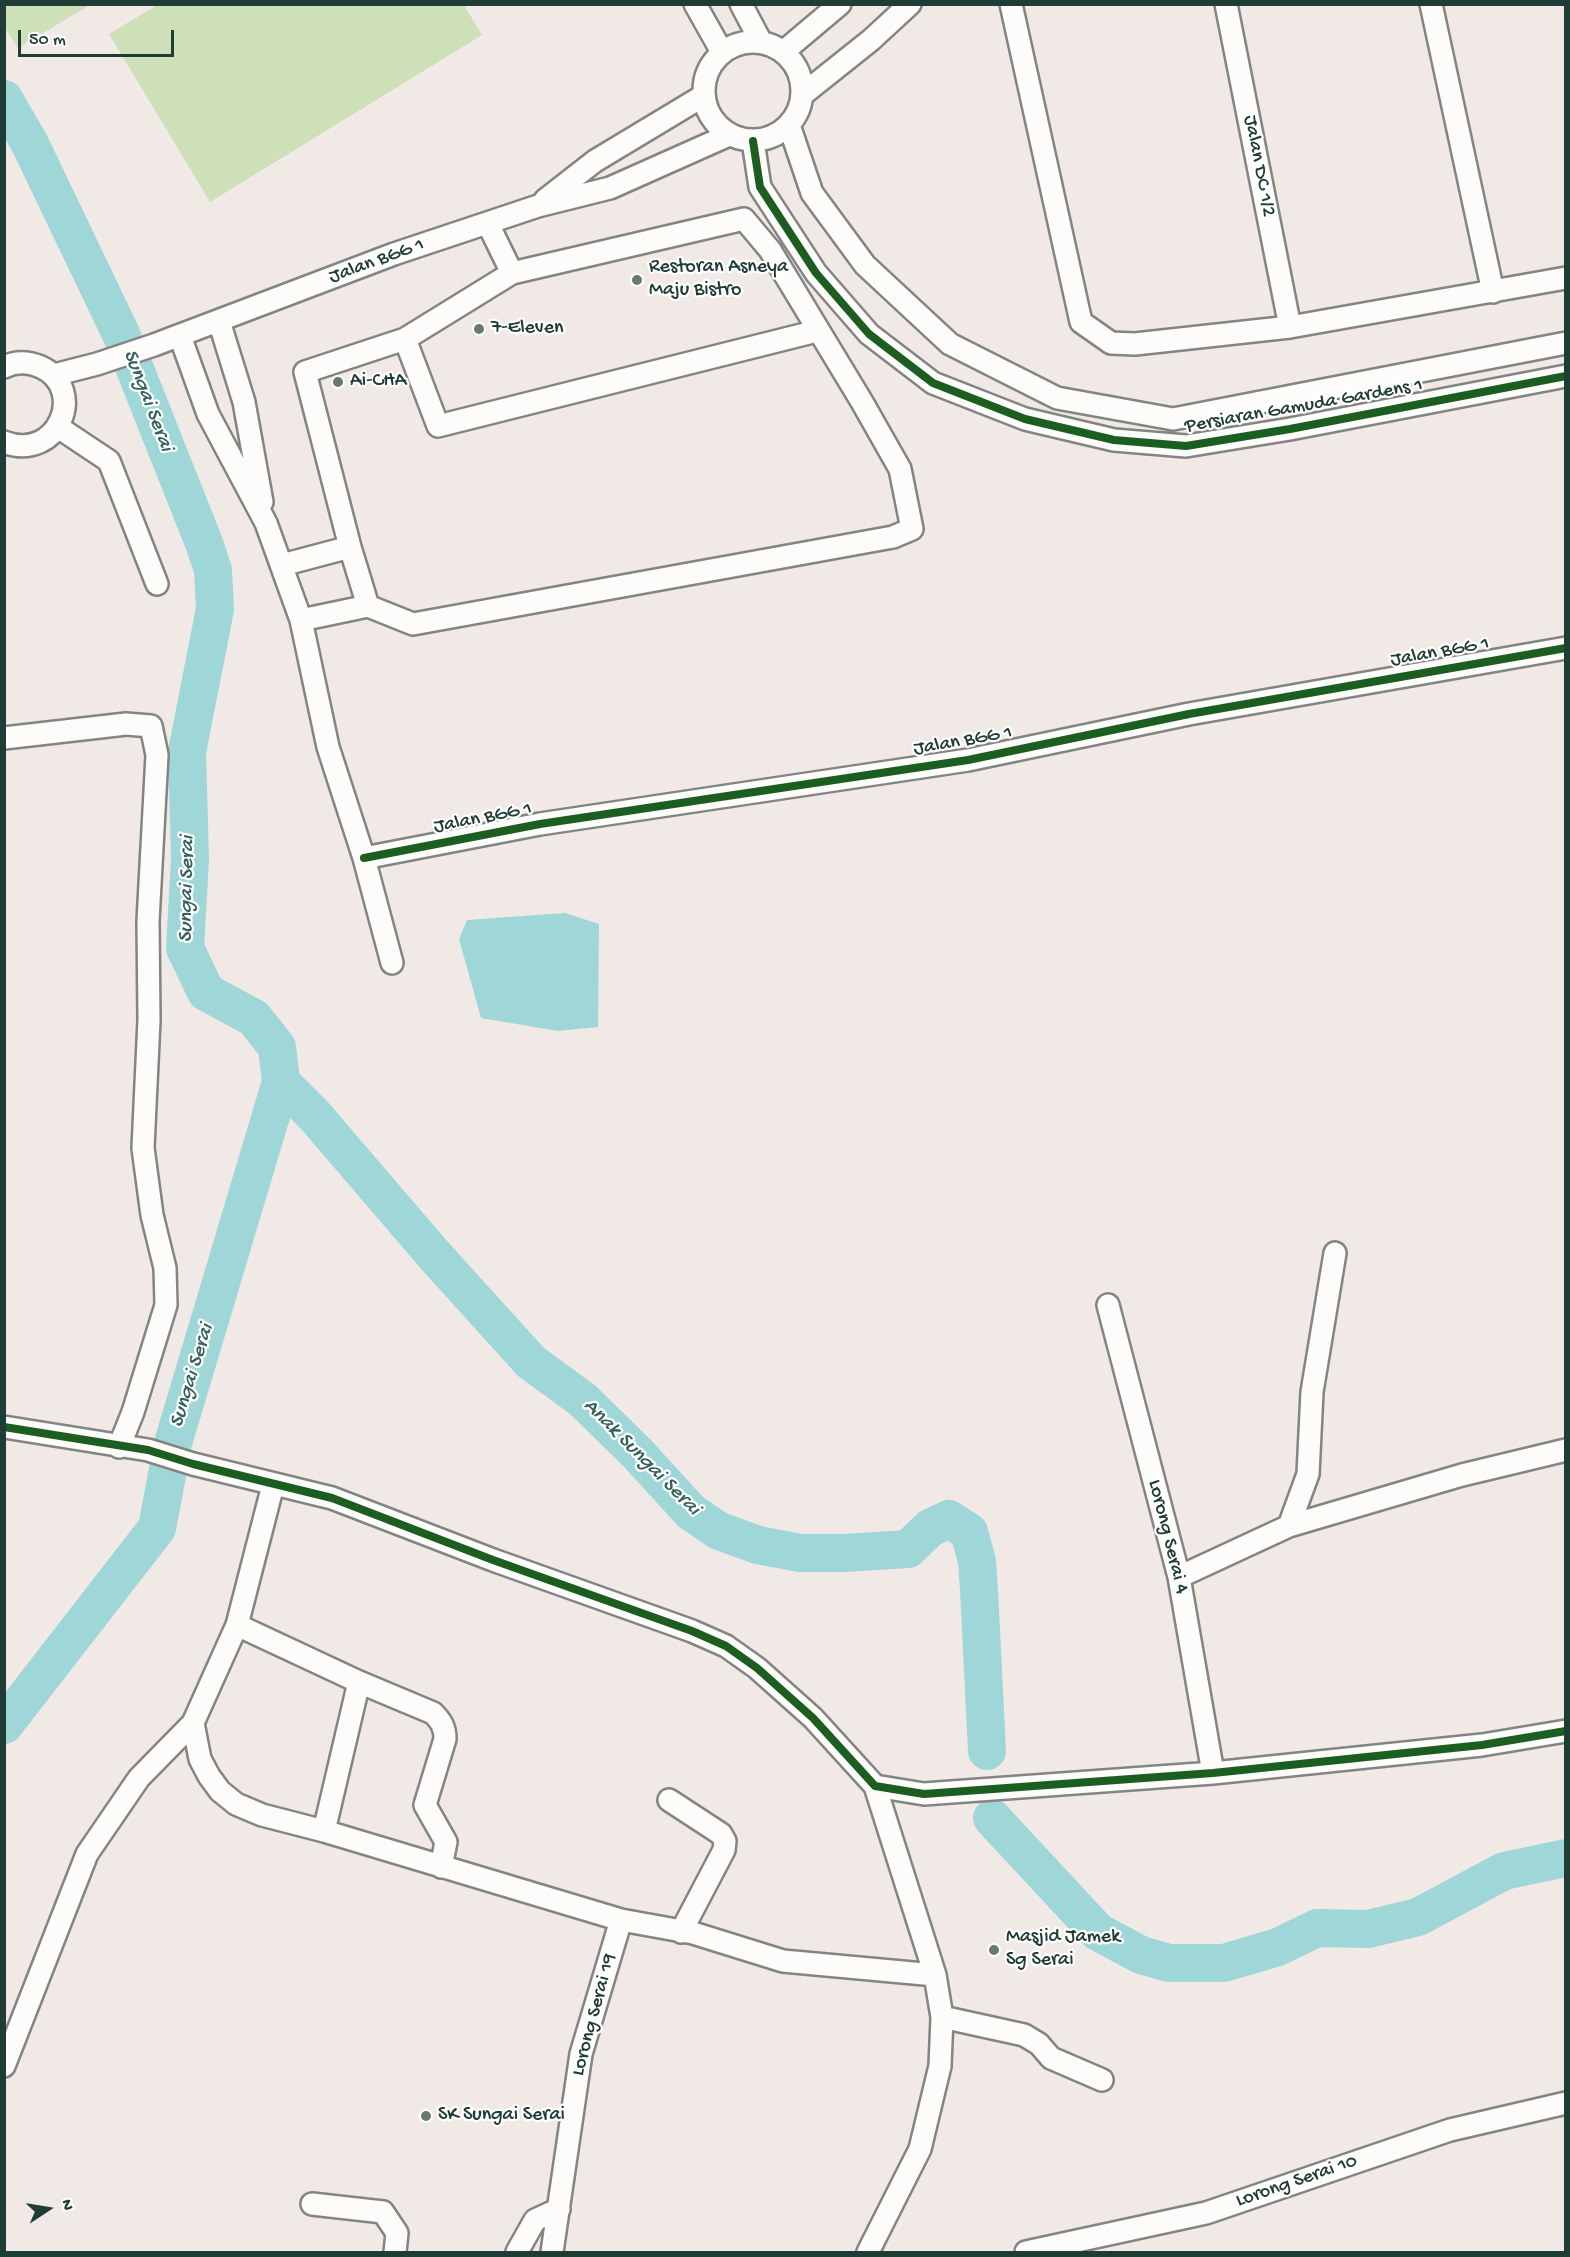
<!DOCTYPE html>
<style>
body{margin:0}
#map{position:relative;width:1570px;height:2257px;overflow:hidden;background:#f1e9e5;font-family:"Gochi Hand",sans-serif}
canvas{display:block}
.frame{position:absolute;inset:0;border:6px solid #1f3d34;pointer-events:none}
.north{position:absolute;left:18px;top:2179px;width:60px;height:60px;-webkit-text-stroke:4px #fff;paint-order:stroke;rotate:78deg;font-size:16px;font-weight:700;line-height:24px;text-align:center;color:#1f3d34}
.north::after{content:'';display:block;margin:auto;width:21px;height:27px;background:#1f3d34;clip-path:polygon(50% 0,100% 100%,50% 72%,0 100%)}
.scale{position:absolute;left:18px;top:30px;width:156px;height:27px;box-sizing:border-box;border:3px solid #1f3d34;border-top:0;padding-left:8px;font-size:18px;line-height:21px;white-space:nowrap;color:#1f3d34;-webkit-text-stroke:4px #fff;paint-order:stroke}
</style>
<div id="map">
<canvas width="1570" height="2257"></canvas>
<div class="frame"></div>
<div class="north">N</div>
<div class="scale">50 m</div>
</div>
<script>
const context = document.querySelector('canvas').getContext('2d');
context.lineJoin = 'round';
function paint(path, color) {
  context.fillStyle = color;
  context.fill(path, 'evenodd');
}
function stroke(path, color, width, dash) {
  context.strokeStyle = color;
  context.lineWidth = width;
  context.lineCap = dash ? 'butt' : 'round';
  context.setLineDash(dash || []);
  context.stroke(path);
}
function write(font, color, halo, rows, align = 'center') {
  context.font = font + ' "Gochi Hand",sans-serif';
  context.lineWidth = 4.5;
  context.setLineDash([]);
  context.textBaseline = 'middle';
  context.strokeStyle = halo;
  context.fillStyle = color;
  for (const [text, x, y, turn = 0] of rows) {
    context.save();
    context.translate(x, y);
    context.rotate((+turn || 0) * Math.PI / 180);
    context.textAlign = isNaN(turn) ? turn : align;
    if (halo) context.strokeText(text, 0, 0);
    context.fillText(text, 0, 0);
    context.restore();
  }
}
const green = new Path2D(`
 M4 5 5 4 90 5 18 48 5 28Z
 M464 5 482 35 210 202 109 34 157 5Z`);
const water = new Path2D(`
 M565 913 599 924 598 1027 558 1031 481 1018 459 939 467 920Z`);
const river = new Path2D(`
 M4 99 30 144 121 334 204 543 213 570 215 609 187 752 190 859 185 948 206 992 254 1018 277 1047 281 1082 173 1443 157 1528 4 1725
 M281 1082 314 1115 435 1256 531 1362 583 1400 637 1453 691 1512 719 1531 758 1545 800 1553H845L908 1549 930 1528 949 1519 969 1532 977 1561 979 1590 987 1751
 M992 1818 1098 1932 1141 1955 1169 1963H1224L1278 1947 1317 1928 1368 1929 1418 1917 1504 1871 1566 1858`);
const minor = new Path2D(`
 M695 4 722 52
 M741 4 761 42
 M1011 4 1081 322 1111 343 1135 344 1290 327 1566 278
 M1226 4 1290 327
 M1431 4 1493 292
 M704 91a49 49 0 1 1 98 0a49 49 0 1 1-98 0Z
 M783 52 840 4
 M802 95 871 40 910 4
 M789 125 812 193 865 265 950 344 1057 398 1173 419 1566 343
 M753 141 760 187 816 273 869 334 933 383 1025 419 1114 440 1186 446 1290 429 1566 376
 M545 200 595 161 703 96
 M488 224 512 273
 M219 321 244 402 262 502
 M180 336 208 414 266 523 301 620 328 747 364 858 392 963
 M405 339 438 426 817 331
 M4 367C16 361 29 362 41 367 88 389 58 463 4 442
 M54 375 97 364 154 345 394 254 538 206 610 188 729 135
 M58 427 109 461 157 584
 M282 565 350 547
 M301 620 368 606 413 624 893 537 912 529 900 469 862 402 770 250 744 219 512 273 405 339 305 372 350 547 368 606
 M4 738 126 724 151 726 157 755 148 921 149 1020 143 1148 152 1215 165 1268 166 1305 133 1412 119 1447
 M364 858 540 824 968 760 1189 714 1566 648
 M1108 1305 1179 1577 1213 1773
 M4 1427 148 1450 193 1464 332 1498 493 1560 692 1631 726 1646 757 1668 813 1718 875 1786 924 1794 1213 1773 1482 1745 1566 1731
 M1289 1526 1308 1474 1312 1392 1335 1253
 M1179 1577 1289 1526 1462 1475 1566 1450
 M237 1625 359 1682 433 1713C441 1721 445 1727 445 1739L425 1805 446 1842 441 1867
 M193 1723 200 1759 209 1776 220 1791 236 1804 262 1815 324 1831 621 1920 693 1933 783 1961 935 1975
 M669 1800 721 1834 725 1841 724 1850 681 1932
 M324 1831 359 1682
 M942 2017 1024 2035 1039 2044 1051 2058 1102 2080
 M4 2066 87 1854 139 1778 193 1723 237 1625 273 1485
 M312 2204 383 2212 397 2233 395 2252
 M517 2252 535 2220 559 2209
 M552 2252 581 2054 621 1920
 M868 2252 920 2149 940 2066 942 2017 935 1975 875 1786
 M1026 2252 1206 2213 1450 2130 1566 2103`);
const cycleway = new Path2D(`
 M753 141 760 187 816 273 869 334 933 383 1025 419 1114 440 1186 446 1290 429 1566 376
 M364 858 540 824 968 760 1189 714 1566 648
 M4 1427 148 1450 193 1464 332 1498 493 1560 692 1631 726 1646 757 1668 813 1718 875 1786 924 1794 1213 1773 1482 1745 1566 1731`);
const markers = [
 [637,280,6,"#687972"],
 [479,329,6,"#687972"],
 [338,382,6,"#687972"],
 [994,1950,6,"#687972"],
 [426,2116,6,"#687972"]
];
const streetNames = [
 ["Jalan DC 1/2",1258,166,79],
 ["Jalan BGG 1",377,262,-20],
 ["Persiaran Gamuda Gardens 1",1304,407,-10],
 ["Jalan BGG 1",1440,653,-10],
 ["Jalan BGG 1",963,742,-10],
 ["Jalan BGG 1",483,819,-11],
 ["Lorong Serai 4",1167,1537,76],
 ["Lorong Serai 19",595,2015,-75],
 ["Lorong Serai 10",1297,2182,-19]
];
const poiNames = [
 ["Restoran Asneya",649,268],
 ["Maju Bistro",649,291],
 ["7-Eleven",491,329],
 ["Ai-CHA",350,382],
 ["Masjid Jamek",1006,1938],
 ["Sg Serai",1006,1961],
 ["SK Sungai Serai",438,2116]
];
const waterNames = [
 ["Sungai Serai",147,401,69],
 ["Sungai Serai",188,889,-89],
 ["Sungai Serai",193,1376,-73],
 ["Anak Sungai Serai",641,1458,45]
];
paint(green, '#cee0b8');
paint(water, '#9fd6d8');
stroke(river, '#9fd6d8', 38);
stroke(minor, '#838581', 26);
stroke(minor, '#fdfcfb', 21);
stroke(cycleway, '#1b5e20', 8);
for (const [x, y, r, color] of markers) {
  const dot = new Path2D();
  dot.arc(x, y, r, 0, 2 * Math.PI);
  context.fillStyle = color;
  context.fill(dot);
  stroke(dot, '#fff', 2);
}
write('20px', '#1f3d34', '#fff', streetNames);
write('20px', '#1f3d34', '#fff', poiNames, 'left');
write('italic 21px', '#36615c', '#fff', waterNames);
</script>
